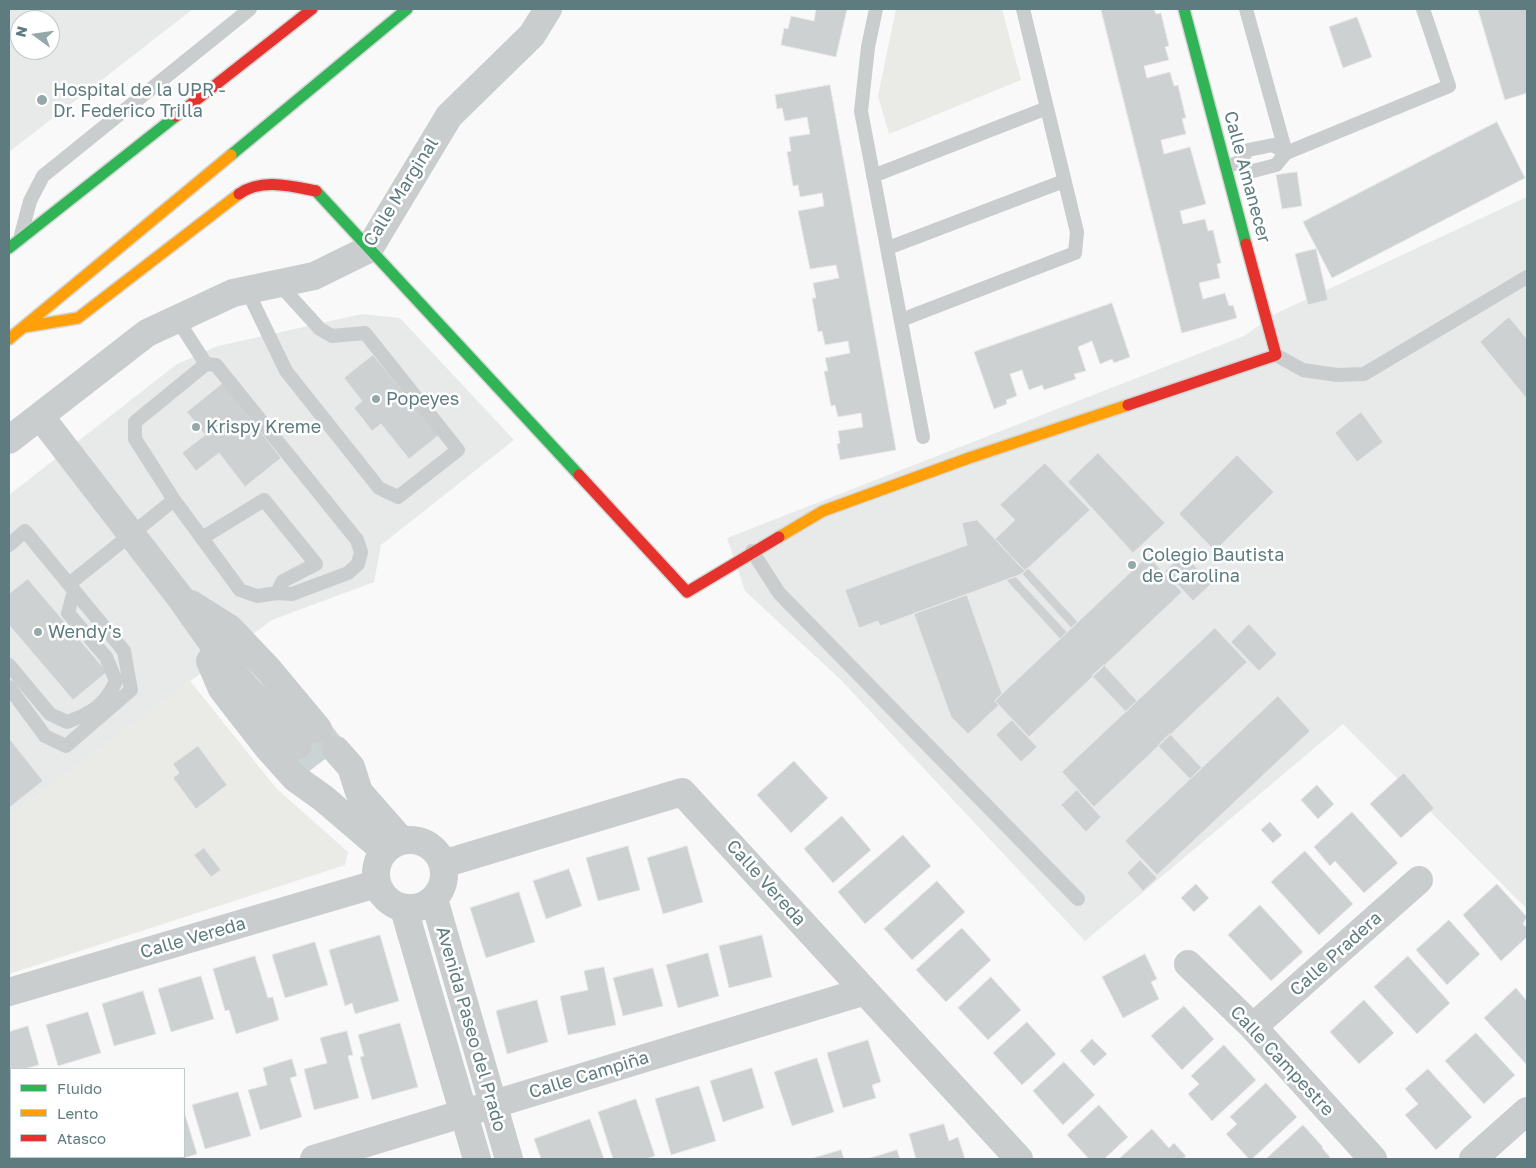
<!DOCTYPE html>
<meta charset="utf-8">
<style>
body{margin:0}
#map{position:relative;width:1536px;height:1168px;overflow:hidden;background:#f9f9f9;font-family:"Golos Text",sans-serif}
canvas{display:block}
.frame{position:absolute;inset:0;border:10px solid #5e7c7f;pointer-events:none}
.legend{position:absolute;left:10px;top:1068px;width:175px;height:90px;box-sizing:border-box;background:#fff;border:1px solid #bfcbcc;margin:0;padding:6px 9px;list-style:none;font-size:15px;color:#5e7c7f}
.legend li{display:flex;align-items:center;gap:10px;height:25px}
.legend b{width:25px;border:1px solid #bfcbcc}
.north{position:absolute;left:10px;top:10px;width:50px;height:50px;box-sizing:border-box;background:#fff;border:1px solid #bfcbcc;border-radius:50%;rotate:284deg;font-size:14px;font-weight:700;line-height:20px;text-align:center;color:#5e7c7f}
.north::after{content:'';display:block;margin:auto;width:18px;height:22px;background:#94a8aa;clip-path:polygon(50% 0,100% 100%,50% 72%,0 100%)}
</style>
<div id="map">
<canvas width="1536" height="1168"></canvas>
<div class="frame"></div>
<ul class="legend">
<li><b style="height:6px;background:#30b455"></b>Fluido</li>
<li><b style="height:6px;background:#ff9f0a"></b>Lento</li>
<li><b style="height:6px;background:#e5322d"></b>Atasco</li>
</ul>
<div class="north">N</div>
</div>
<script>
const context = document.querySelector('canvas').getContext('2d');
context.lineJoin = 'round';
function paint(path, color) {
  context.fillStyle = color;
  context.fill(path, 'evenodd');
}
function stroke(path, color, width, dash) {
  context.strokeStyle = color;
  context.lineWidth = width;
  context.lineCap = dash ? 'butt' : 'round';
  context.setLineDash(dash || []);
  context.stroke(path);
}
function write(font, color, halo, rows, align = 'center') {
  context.font = font + ' "Golos Text",sans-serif';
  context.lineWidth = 5;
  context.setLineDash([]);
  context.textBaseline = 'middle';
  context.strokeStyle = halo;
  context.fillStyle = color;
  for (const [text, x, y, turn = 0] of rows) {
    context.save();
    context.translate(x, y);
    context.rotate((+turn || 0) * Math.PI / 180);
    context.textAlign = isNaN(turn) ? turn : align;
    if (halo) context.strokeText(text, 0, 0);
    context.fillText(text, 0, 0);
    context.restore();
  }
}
const built = new Path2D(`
 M9 9H193L9 152ZM20 20H50V50H20Z
 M1527 197V909L1343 724 1085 941 841 680 745 591 727 538 1244 336 1277 313Z
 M362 314 400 318 514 440 381 545 374 582 272 620 9 817V495L177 364 218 346Z`);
const green = new Path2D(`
 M896 9H1002L1021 80 889 134 878 96Z
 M190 681 276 788 348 852 345 865 9 974V817Z`);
const building = new Path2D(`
 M816 9H847L836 57 781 45 784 28 788 29 791 16 814 21Z
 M1101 9H1154L1156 14 1161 13 1169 46 1165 47 1169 60 1144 66 1147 78 1170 72 1174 86 1178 85 1186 118 1182 119 1186 134 1161 140 1164 154 1190 147 1206 204 1180 211 1183 224 1205 219 1208 231 1213 230 1221 263 1217 264 1220 278 1199 283 1203 299 1225 293 1229 306 1233 305 1237 318 1182 333Z
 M1478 9H1527V93L1505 100Z
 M1357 17 1372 57 1343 68 1329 27Z
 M830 85 896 450 840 460 837 444 840 443 838 431 863 427 861 413 838 417 835 405 831 406 824 371H828L825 358 850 353 848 341 825 345 822 331 818 332 812 298H816L813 283 839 278 836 265 810 269 798 211 824 206 822 193 800 197 798 185 793 186 787 152 791 151 789 137 810 134 807 117 785 121 782 108 777 109 775 95Z
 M1497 122 1525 178 1332 278 1303 222Z
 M1297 172 1302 206 1282 209 1276 175Z
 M1316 249 1328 300 1308 305 1295 254Z
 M1112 303 1130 357 1114 363 1112 359 1100 364 1092 341 1078 347 1086 371 1074 374 1076 379 1044 390 1042 385 1029 390 1022 370 1010 374 1017 396 1006 400 1007 404 994 409 974 352Z
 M1509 317 1527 339V399L1480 342Z
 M373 355 439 435 409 459 381 424 372 431 354 408 362 401 344 378Z
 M223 383 281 458 245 487 219 453 196 471 182 453 205 435 187 412Z
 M1361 412 1383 442 1357 462 1335 433Z
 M1098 453 1165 523 1133 553 1068 482Z
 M1237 455 1274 492 1215 551 1179 514Z
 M1045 463 1090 510 1025 571 995 539 1015 520 1000 505Z
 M977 520 1025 571 1022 574 880 626 878 621 859 628 845 590 967 545 962 523Z
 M1184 554 1211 584 1193 601 1165 571Z
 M1148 556 1182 592 1029 737 995 701Z
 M1028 568 1078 622 1071 628 1022 574Z
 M1016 577 1067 632 1060 639 1006 580Z
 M28 579 107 672 73 700 9 625V594Z
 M967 595 1002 694 995 701 999 705 968 734 951 717 914 614Z
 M1249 624 1277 654 1259 671 1231 642Z
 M1215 628 1247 662 1094 807 1062 772Z
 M1104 665 1137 701 1126 712 1092 676Z
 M1278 696 1310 731 1157 875 1125 841Z
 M1012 720 1037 747 1021 762 996 735Z
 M328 721 345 743 307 773 291 751Z
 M1170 734 1202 768 1190 779 1158 746Z
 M9 738 43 781 9 808Z
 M198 746 227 785 196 809 173 778 179 773 173 764Z
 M794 761 828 798 791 833 757 795Z
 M1404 773 1434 808 1401 838 1370 804Z
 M1317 785 1334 804 1318 819 1301 800Z
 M1077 790 1101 817 1086 832 1061 805Z
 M1352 812 1398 863 1364 893 1335 861 1330 866 1314 847Z
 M842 816 871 850 833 883 804 849Z
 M1270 822 1282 835 1273 843 1261 830Z
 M903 835 931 866 865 924 838 892Z
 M628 846 640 890 598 901 586 858Z
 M687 846 703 902 663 914 647 858Z
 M204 848 221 870 211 877 194 855Z
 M1305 851 1353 904 1319 935 1271 882Z
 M1140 860 1157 878 1143 891 1127 873Z
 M569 869 582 906 546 919 533 881Z
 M937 881 965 912 912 960 884 929Z
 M1196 884 1209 898 1194 912 1181 898Z
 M1497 884 1527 917 1523 924 1527 928V937L1501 961 1463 915Z
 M519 892 535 942 486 958 470 908Z
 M1260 905 1303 952 1271 981 1228 935Z
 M1449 920 1480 954 1447 985 1416 950Z
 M962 928 991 960 946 1002 916 970Z
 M380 935 399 1001 355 1014 352 1003 345 1006 329 950Z
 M762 935 772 977 729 988 719 946Z
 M315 942 328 985 285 998 272 955Z
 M708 953 719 996 678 1008 666 965Z
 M1145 954 1157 979 1151 982 1159 999 1123 1018 1102 977Z
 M255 956 268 998 273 997 279 1020 236 1034 229 1010 225 1011 213 969Z
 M1408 956 1450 1003 1417 1034 1374 987Z
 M604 967 616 1025 568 1035 560 996 588 990 584 971Z
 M653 968 663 1006 623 1016 613 978Z
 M201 976 214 1019 171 1032 158 989Z
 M991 977 1021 1010 988 1040 958 1008Z
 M1516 988 1527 1001 1526 1064 1484 1018Z
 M143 991 156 1034 114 1046 102 1004Z
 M537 1000 548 1042 507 1054 496 1011Z
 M1364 1000 1394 1033 1359 1064 1330 1032Z
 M1184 1006 1214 1039 1182 1070 1151 1036Z
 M88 1012 101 1053 58 1066 46 1025Z
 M1027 1022 1056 1054 1022 1085 993 1053Z
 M400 1023 418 1087 372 1100 360 1057 364 1056 358 1035Z
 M28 1026 39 1065 24 1069H11V1073L9 1074V1032Z
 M347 1031 353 1055 348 1056 359 1098 314 1110 304 1069 327 1063 320 1038Z
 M1476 1033 1515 1075 1484 1104 1445 1061Z
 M1092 1039 1107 1054 1094 1066 1080 1051Z
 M868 1040 881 1082 872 1085 876 1098 843 1108 827 1053Z
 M1224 1045 1256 1080 1212 1121 1188 1094 1199 1084 1191 1076Z
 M817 1058 834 1112 792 1126 774 1072Z
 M292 1059 297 1076 290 1078 302 1117 260 1130 248 1090 267 1085 263 1068Z
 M1064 1062 1095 1095 1063 1125 1033 1091Z
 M752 1068 764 1108 723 1122 710 1081Z
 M1428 1069 1472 1117 1436 1150 1405 1115 1418 1104 1405 1089Z
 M1266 1083 1297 1117 1252 1159H1249L1226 1134 1237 1124 1230 1117Z
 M699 1086 716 1141 671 1155 655 1099Z
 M238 1092 251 1136 205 1149 192 1105Z
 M636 1099 655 1156 645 1159H613L598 1112Z
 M1099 1105 1128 1137 1104 1159H1089L1067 1135Z
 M184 1111 197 1154 180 1159H148L147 1157H184Z
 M590 1119 604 1159H541L534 1139Z
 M944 1124 949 1141 958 1137 965 1159H916L909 1134Z
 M1303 1125 1323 1147 1322 1148 1330 1157 1328 1159H1266Z
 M1152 1129 1169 1148 1174 1143 1186 1156 1182 1159H1119Z
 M841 1150 844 1159H810Z
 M897 1150 900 1159H867Z
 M26 1157H73L74 1159H26Z
 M86 1157H136L137 1159H87Z`);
const streetTunnel = new Path2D(`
 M298 745 314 767`);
const lane = new Path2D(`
 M876 9 868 47 861 111 923 437
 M1246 9 1286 153 1449 86 1423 9
 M1226 166 1238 163 1248 150 1273 145 1286 153 1276 165 1253 171 1238 163
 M873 176 1047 108
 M21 235 30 201 43 176 250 9
 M888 248 1064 181
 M247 290 286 371 379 488 398 497 458 450 365 333 332 336 320 329 278 283
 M901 320 1075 253 1077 232 1023 9
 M1276 355 1303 370 1337 375 1364 374 1527 277
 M206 364 216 365 357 540 361 552 358 564 348 573 292 594 277 593
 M174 500 240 590 257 596 277 593 283 581 316 564 264 500 202 538
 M9 545 25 531 124 651 131 690 66 746 45 736 9 687
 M752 551 779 593 1078 899
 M69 584 174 500 135 439V422L206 364 177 319
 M9 665 50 714 67 722C92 713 105 705 116 681L106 657 68 613 74 591`);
const street = new Path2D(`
 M40 416 179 596 235 675 298 745
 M9 440 147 333 233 293 314 276 369 249 449 116 532 35 548 9
 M191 604 229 628 268 669 318 729
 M210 661 222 689 268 748 295 778 323 798 385 851
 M336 750 351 767 359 792 402 841
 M376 874a34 34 0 1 1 68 0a34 34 0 1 1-68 0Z
 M443 864 682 792 1019 1159
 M434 899 509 1159
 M404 909 477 1159
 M1188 964 1253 1027 1373 1159
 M9 992 376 884
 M1253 1027 1419 880
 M314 1159 865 991
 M1473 1159 1527 1111`);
const fast = new Path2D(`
 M1184 9 1246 244
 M231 155 407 9
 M316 191 579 475
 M9 248 176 116`);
const slow = new Path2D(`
 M24 327 78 318 239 194
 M9 339 231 155
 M779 537 823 511 969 458 1128 405`);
const jam = new Path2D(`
 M176 116 312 9
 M239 194C261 178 291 186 316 191
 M1128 405 1276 355 1246 244
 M579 475 687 592 779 537`);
const markers = [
 [42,100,6,"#94a8aa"],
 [376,399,5,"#94a8aa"],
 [196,427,5,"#94a8aa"],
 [1132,565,5,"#94a8aa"],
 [38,632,5,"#94a8aa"]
];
const poiNames = [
 ["Hospital de la UPR -",53,90],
 ["Dr. Federico Trilla",53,111],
 ["Popeyes",386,399],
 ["Krispy Kreme",206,427],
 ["Colegio Bautista",1142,555],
 ["de Carolina",1142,576],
 ["Wendy's",48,632]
];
const streetNames = [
 ["Calle Amanecer",1247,177,75],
 ["Calle Marginal",401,192,-58],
 ["Calle Vereda",766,883,48],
 ["Calle Vereda",193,938,-16],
 ["Calle Pradera",1336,954,-42],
 ["Avenida Paseo del Prado",471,1029,74],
 ["Calle Campestre",1282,1061,47],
 ["Calle Campiña",589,1075,-17]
];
paint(built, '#e7eae9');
paint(green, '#eaebe6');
paint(building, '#ced1d1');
stroke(building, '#e8e8e8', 1);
stroke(streetTunnel, '#cad4d4', 28, [28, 14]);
stroke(fast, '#d5d7d7', 14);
stroke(slow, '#d5d7d7', 14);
stroke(jam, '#d5d7d7', 14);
stroke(lane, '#cacdcd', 14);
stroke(street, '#cacdcd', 28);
stroke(fast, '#30b455', 11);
stroke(slow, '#ff9f0a', 11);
stroke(jam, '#e5322d', 11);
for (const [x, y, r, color] of markers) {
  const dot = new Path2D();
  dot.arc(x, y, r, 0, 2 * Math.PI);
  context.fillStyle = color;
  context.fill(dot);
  stroke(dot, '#fff', 2);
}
write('18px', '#5e7c7f', '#fff', poiNames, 'left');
write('18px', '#5e7c7f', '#fff', streetNames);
</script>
